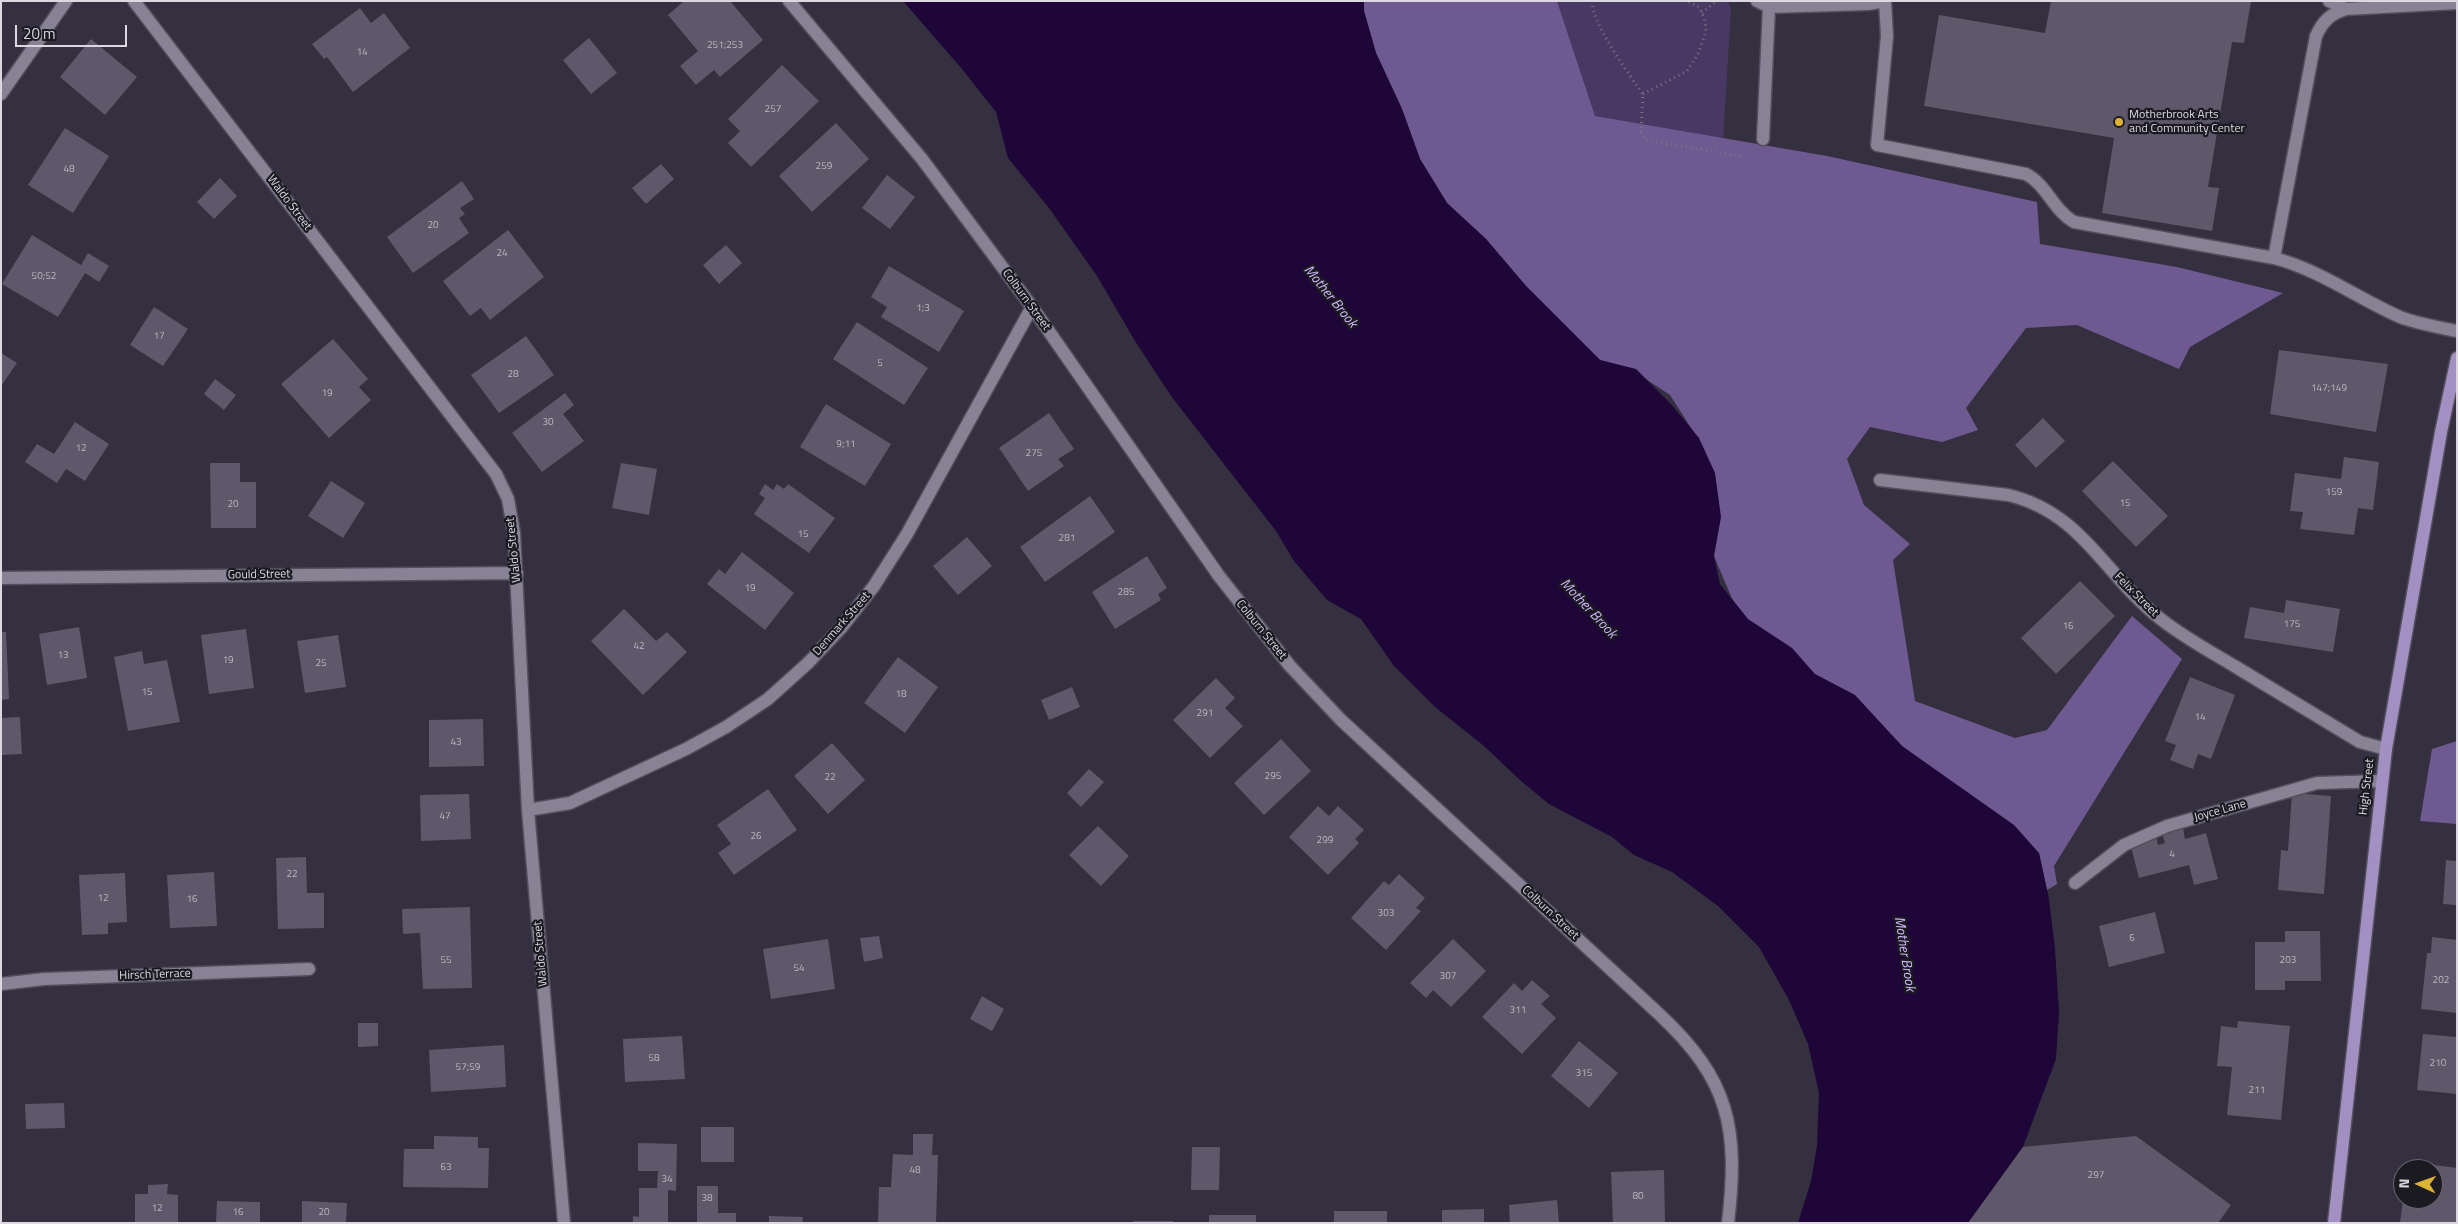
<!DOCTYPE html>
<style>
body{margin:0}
#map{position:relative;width:2458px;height:1224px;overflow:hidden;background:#353040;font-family:"Titillium Web",sans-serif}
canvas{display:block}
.frame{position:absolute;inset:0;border:2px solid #dbd8e2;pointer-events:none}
.north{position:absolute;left:2393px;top:1159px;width:50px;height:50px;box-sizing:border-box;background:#1c1a21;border:1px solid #68666e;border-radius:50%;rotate:272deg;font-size:14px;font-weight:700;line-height:20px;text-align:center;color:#dbd8e2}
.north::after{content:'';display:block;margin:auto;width:18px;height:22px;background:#dbb233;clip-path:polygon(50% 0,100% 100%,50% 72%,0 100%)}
.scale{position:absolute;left:15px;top:25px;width:112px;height:22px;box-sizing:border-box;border:2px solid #dbd8e2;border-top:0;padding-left:6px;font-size:15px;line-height:18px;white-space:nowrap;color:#dbd8e2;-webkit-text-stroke:4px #1c1a21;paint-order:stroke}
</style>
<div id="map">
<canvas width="2458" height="1224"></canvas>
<div class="frame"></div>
<div class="north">N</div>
<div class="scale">20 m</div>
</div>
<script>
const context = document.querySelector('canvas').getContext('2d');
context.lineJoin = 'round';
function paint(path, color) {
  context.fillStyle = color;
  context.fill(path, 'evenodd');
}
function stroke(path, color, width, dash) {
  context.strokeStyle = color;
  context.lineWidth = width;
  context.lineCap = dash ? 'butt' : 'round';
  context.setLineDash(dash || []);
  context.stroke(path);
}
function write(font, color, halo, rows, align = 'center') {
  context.font = font + ' "Titillium Web",sans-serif';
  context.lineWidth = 4.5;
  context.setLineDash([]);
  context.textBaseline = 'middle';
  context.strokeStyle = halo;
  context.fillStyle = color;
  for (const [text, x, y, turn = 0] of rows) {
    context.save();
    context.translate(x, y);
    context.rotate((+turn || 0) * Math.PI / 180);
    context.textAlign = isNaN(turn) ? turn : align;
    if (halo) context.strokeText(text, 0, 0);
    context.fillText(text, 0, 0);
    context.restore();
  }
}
const green = new Path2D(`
 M1557 1H1728L1731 9 1723 140 1595 116Z`);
const forest = new Path2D(`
 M1364 1H1557L1595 116 1827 156 2037 202 2040 244 2177 267 2283 293 2190 347 2179 369 2077 325 2026 328 1966 408 1978 430 1942 442 1870 427 1847 459 1864 505 1910 544 1893 560 1915 701 2015 738 2047 730 2132 616 2182 659 2054 866 2057 884 2047 890 2039 853 1902 746 1867 709 1766 645 1733 601 1714 556 1693 431 1670 395 1629 368 1600 360 1526 286 1486 239 1447 203 1420 159 1402 109 1376 53 1364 11Z
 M2457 741V824L2420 821 2432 749Z`);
const water = new Path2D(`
 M903 1H1364V11L1376 53 1402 109 1420 159 1447 203 1486 239 1526 286 1600 360 1636 369 1671 404 1699 438 1715 473 1721 517 1714 556 1720 584 1748 619 1792 648 1815 674 1855 695 1902 746 2014 825 2039 853 2049 899 2055 949 2059 1012 2056 1059 2023 1147 1968 1223H1798L1811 1181 1817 1146 1819 1093 1808 1044 1789 1000 1759 947 1718 906 1672 872 1634 855 1612 837 1549 804 1521 781 1484 746 1435 707 1394 666 1361 619 1327 600 1294 561 1276 531 1171 396 1135 341 1097 276 1049 208 1008 158 996 112 962 69Z`);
const building = new Path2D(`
 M684 1H730L763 40 720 77 714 70 696 85 680 66 698 51 668 15Z
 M2051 1H2251L2244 43 2232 42 2208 187 2219 188 2212 231 2102 213 2114 138 1924 106 1939 15 2045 33Z
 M360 8 371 23 384 13 410 48 353 92 327 57 324 59 312 44Z
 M589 38 617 73 591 94 563 60Z
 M91 39 137 77 105 115 60 77Z
 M782 65 819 101 751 167 728 143 740 131 728 119Z
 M836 123 869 159 812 212 779 176Z
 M65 128 109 156 73 213 28 185Z
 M661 164 674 179 646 204 632 188Z
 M887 175 915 197 890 229 862 208Z
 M220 178 237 196 214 219 197 202Z
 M462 181 474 199 460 208 465 214 459 218 469 233 413 273 387 237Z
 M508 230 544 277 490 320 481 308 470 316 443 281Z
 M32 235 81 265 88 253 109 266 99 282 85 273 58 317 2 284Z
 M726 245 742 263 719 284 703 265Z
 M889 266 964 311 939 352 881 317 887 307 871 297Z
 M154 307 188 329 163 366 130 345Z
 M857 322 928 368 904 405 833 359Z
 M526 336 554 375 499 413 471 375Z
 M333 339 368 379 359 387 371 400 329 438 281 384Z
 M2279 350 2388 364 2376 432 2270 414Z
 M1 353 17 363 1 386Z
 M215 379 236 395 224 410 204 394Z
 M565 393 574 405 563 414 584 441 542 472 512 433Z
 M826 404 891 444 865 486 800 447Z
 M1049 413 1074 449 1058 459 1064 466 1028 491 999 448Z
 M2043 418 2065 441 2036 468 2015 445Z
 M75 422 109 444 85 481 66 469 57 483 25 462 37 444 54 454Z
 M2344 457 2379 462 2373 510 2358 508 2354 535 2300 529 2303 512 2290 511 2295 473 2341 479Z
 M2113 461 2168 516 2136 547 2082 491Z
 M210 463H240V482H256V528H211Z
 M621 463 657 469 649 515 612 508Z
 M331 481 365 503 343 538 308 516Z
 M765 484 773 490 777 484 784 489 788 484 835 518 809 553 754 514 765 498 759 494Z
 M1090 496 1115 532 1045 582 1020 547Z
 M967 537 992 566 958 595 933 566Z
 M742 552 794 593 765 630 707 584 719 569 725 574Z
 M1147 556 1167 588 1158 594 1161 600 1115 629 1092 592Z
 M2080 581 2115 616 2056 674 2021 638Z
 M2286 600 2340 609 2333 652 2244 638 2250 607 2284 613Z
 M624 609 656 641 667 632 687 652 643 695 591 641Z
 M79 627 87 678 47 685 39 634Z
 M246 629 254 688 209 694 201 635Z
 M1 632H6L9 699 1 700Z
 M338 635 346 687 305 693 297 641Z
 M142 651 144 664 167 660 180 722 128 731 114 657Z
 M898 657 938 687 905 733 864 703Z
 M2190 677 2235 695 2211 759 2198 754 2193 769 2170 760 2176 745 2165 741Z
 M1216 678 1235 698 1225 708 1243 726 1210 758 1173 720Z
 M1072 687 1080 707 1049 720 1041 700Z
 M20 717 22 754 1 755V718Z
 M483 719 484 766 429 767V720Z
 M1281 739 1311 771 1264 815 1234 783Z
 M832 743 865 780 828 814 794 776Z
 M1089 769 1104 782 1081 807 1067 793Z
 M768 789 797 830 734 875 718 853 731 844 717 825Z
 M2292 793 2331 796 2324 894 2278 890 2281 850 2288 851Z
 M469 794 471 839 421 841 420 795Z
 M1318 806 1329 816 1338 806 1364 830 1355 839 1359 843 1328 875 1289 837Z
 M1098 826 1129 856 1101 886 1069 855Z
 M2183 828 2185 839 2206 833 2218 879 2194 885 2189 865 2139 878 2130 843 2156 836 2158 845 2165 843 2162 833Z
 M306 857 307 893H324V928L278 929 276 858Z
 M2446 860 2457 861V905L2443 904Z
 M214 872 217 926 170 928 167 875Z
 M125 873 127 922 108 923V934L82 935 79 875Z
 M1399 874 1425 898 1416 908 1421 911 1386 950 1351 918 1384 881 1389 885Z
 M470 907 472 988 423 989 420 933 403 934 402 909Z
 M2155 912 2165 953 2109 967 2099 926Z
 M2285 931H2320L2321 981H2285V990H2255V942H2285Z
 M879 936 883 958 864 962 860 938Z
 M2432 937 2457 940V1013L2421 1009 2427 953H2431Z
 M828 939 835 989 771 999 763 949Z
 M1453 939 1486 971 1451 1007 1433 990 1426 998 1410 983Z
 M1532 980 1550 996 1541 1004 1556 1018 1522 1054 1482 1017 1514 983 1522 991Z
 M982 996 1004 1009 992 1031 970 1019Z
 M2238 1021 2290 1026 2281 1120 2227 1115 2232 1067 2217 1066 2221 1026 2237 1028Z
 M358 1023H378V1046L358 1047Z
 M2423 1034 2457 1037V1094L2417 1090Z
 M682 1036 685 1079 625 1082 623 1039Z
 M1579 1041 1618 1073 1589 1108 1551 1076Z
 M504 1045 506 1087 431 1092 429 1050Z
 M64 1103 65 1128 26 1129 25 1104Z
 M701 1127H734V1162H701Z
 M913 1134H933L932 1155H938L936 1223 878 1222 879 1187H891L893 1154 913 1155Z
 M434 1136 478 1137V1148H489L488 1188 403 1187 404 1149H434Z
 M2136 1136 2231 1205 2218 1223H1968L2023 1147Z
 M638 1143 677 1144 676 1191 668 1190V1223H633V1216L639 1217V1188H657L658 1171H638Z
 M1192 1147H1220L1219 1190H1191Z
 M2419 1163 2457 1168V1223H2400L2403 1199H2433V1169H2418Z
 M1664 1170 1665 1223H1613L1611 1172Z
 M168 1184 167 1194 178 1195V1223H135V1194H148V1185Z
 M697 1186H718V1213H736V1223H697Z
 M1557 1200 1559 1223H1510L1509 1205Z
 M217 1201 260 1202V1223H216Z
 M302 1201 347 1203 346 1223H302Z
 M1484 1209V1223H1442V1210Z
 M1334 1211H1387V1223H1334Z
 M1209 1215H1256V1223H1209Z
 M769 1216 803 1217 802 1223H769Z
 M1133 1221H1173V1223H1133Z`);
const path = new Path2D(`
 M1593 1C1588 18 1632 79 1643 94L1641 132 1646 140 1740 156 1743 154
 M1702 13 1716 1
 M1643 94 1687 71 1698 54 1706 32 1705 21 1699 7 1687 1`);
const minor = new Path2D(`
 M134 1 496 474 508 499 514 533 528 810 564 1223
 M789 1 922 159 1032 307 1219 576 1290 666 1341 720 1659 1014C1730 1080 1739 1129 1728 1223
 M1757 1 1769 7
 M1885 1 1887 36 1877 145 2026 174C2047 185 2053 210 2074 222L2274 258
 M2329 1 2346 9
 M2457 3 2346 9C2330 14 2323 21 2316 36L2274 258C2320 270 2357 298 2400 317 2418 324 2438 327 2457 331
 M1 94 66 1
 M1763 139 1769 7 1868 4 1885 1
 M1880 480 2008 495C2084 513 2105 577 2162 620 2185 638 2211 652 2236 667 2278 692 2319 717 2360 742L2386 749
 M1 578 517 573
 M528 810 570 803 686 749 726 727 768 699 808 663 841 628 874 586 907 534 1032 307
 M2075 883 2124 845 2167 826 2317 783 2382 781
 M1 984 44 979 309 969`);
const major = new Path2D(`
 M2334 1223 2386 749 2441 432 2457 358`);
const markers = [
 [2119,122,5,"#dbb233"]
];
const numberNames = [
 ["251;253",725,46],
 ["14",362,53],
 ["257",773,110],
 ["259",824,167],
 ["48",69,170],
 ["20",433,226],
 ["24",502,254],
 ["50;52",44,277],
 ["1;3",923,309],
 ["17",159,337],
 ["5",880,364],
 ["28",513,375],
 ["147;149",2329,389],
 ["19",327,394],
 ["30",548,423],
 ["9;11",846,445],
 ["12",81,449],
 ["275",1034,454],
 ["159",2334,493],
 ["15",2125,504],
 ["20",233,505],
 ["15",803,535],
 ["281",1067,539],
 ["19",750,589],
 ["285",1126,593],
 ["175",2292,625],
 ["16",2068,627],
 ["42",639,647],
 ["13",63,656],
 ["19",228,661],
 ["25",321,664],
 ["15",147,693],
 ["18",901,695],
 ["291",1205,714],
 ["14",2200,718],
 ["43",456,743],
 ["295",1273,777],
 ["22",830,778],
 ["47",445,817],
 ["26",756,837],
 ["299",1325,841],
 ["4",2172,855],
 ["22",292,875],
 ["12",103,899],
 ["16",192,900],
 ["303",1386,914],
 ["6",2132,939],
 ["55",446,961],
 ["203",2288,961],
 ["54",799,969],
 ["307",1448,977],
 ["202",2441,981],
 ["311",1518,1011],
 ["58",654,1059],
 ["210",2438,1064],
 ["57;59",468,1068],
 ["315",1584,1074],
 ["211",2257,1091],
 ["63",446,1168],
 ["48",915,1171],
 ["297",2096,1176],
 ["34",667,1180],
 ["80",1638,1197],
 ["38",707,1199],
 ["12",157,1209],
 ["16",238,1213],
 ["20",324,1213]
];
const poiNames = [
 ["Motherbrook Arts",2129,115],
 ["and Community Center",2129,129]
];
const streetNames = [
 ["Waldo Street",289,203,53],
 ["Colburn Street",1026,300,54],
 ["Waldo Street",514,550,-96],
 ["Gould Street",259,575,-1],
 ["Felix Street",2136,595,45],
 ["Denmark Street",842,624,-49],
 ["Colburn Street",1261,630,51],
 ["High Street",2367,787,-83],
 ["Joyce Lane",2220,811,-16],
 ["Colburn Street",1550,913,43],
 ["Waldo Street",541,954,-95],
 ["Hirsch Terrace",155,975,-2]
];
const waterNames = [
 ["Mother Brook",1330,297,51],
 ["Mother Brook",1588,609,47],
 ["Mother Brook",1904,954,81]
];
paint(green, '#493864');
paint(forest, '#6e5991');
paint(water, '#1e0638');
paint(building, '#5e586a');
stroke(minor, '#524e5b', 15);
stroke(major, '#524e5b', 15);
stroke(path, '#797582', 3, [1, 4]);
stroke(minor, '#888295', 12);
stroke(major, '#a290c3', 12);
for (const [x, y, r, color] of markers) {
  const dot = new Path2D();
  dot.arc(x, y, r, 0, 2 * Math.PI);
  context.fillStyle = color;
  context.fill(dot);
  stroke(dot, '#1c1a21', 2);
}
write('10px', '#bcb8c4', null, numberNames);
write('12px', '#dbd8e2', '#1c1a21', poiNames, 'left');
write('12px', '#dbd8e2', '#1c1a21', streetNames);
write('italic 14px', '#d0b9fc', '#1c1a21', waterNames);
</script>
